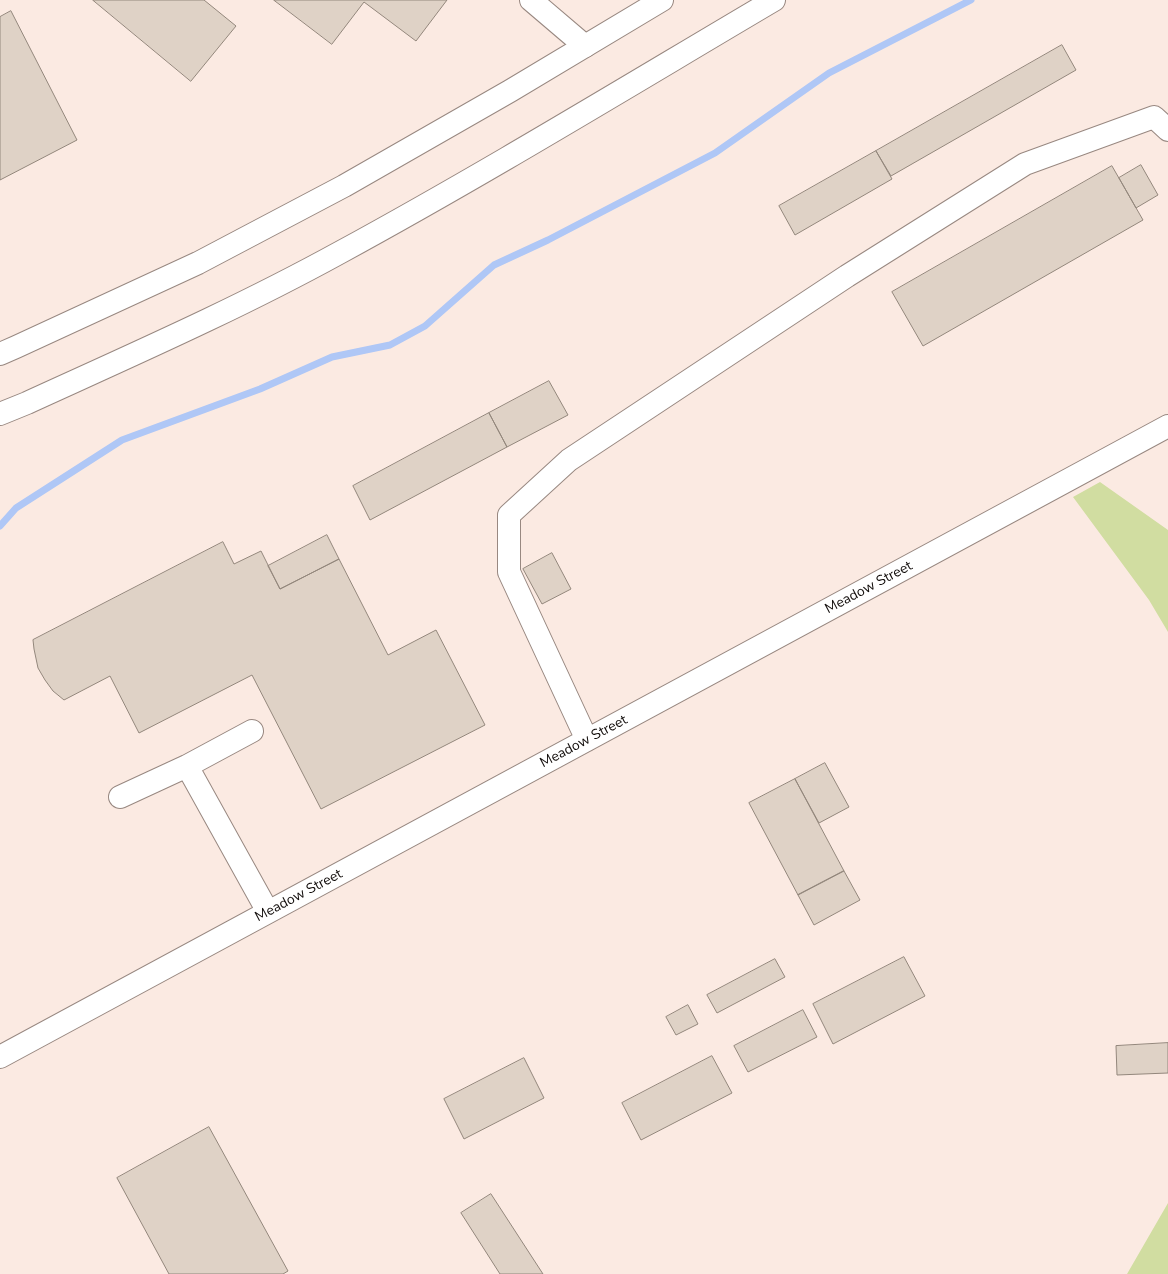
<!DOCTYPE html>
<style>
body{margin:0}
canvas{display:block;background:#fbeae2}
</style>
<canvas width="1168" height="1274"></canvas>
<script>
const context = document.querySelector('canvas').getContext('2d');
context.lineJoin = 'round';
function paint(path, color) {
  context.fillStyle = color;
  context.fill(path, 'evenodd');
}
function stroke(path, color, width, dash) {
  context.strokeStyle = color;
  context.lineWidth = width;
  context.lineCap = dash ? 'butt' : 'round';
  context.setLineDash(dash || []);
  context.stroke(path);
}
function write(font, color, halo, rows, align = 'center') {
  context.font = font + ' "Nunito Sans",sans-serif';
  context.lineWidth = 3;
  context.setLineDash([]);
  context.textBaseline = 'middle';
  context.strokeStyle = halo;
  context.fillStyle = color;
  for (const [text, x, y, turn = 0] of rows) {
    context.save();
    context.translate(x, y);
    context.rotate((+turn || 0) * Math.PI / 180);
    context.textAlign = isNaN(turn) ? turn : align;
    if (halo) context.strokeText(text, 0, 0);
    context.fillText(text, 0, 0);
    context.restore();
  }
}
const green = new Path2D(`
 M1100 482 1168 530V632L1149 600 1073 497Z
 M1168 1203V1274H1127Z`);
const stream = new Path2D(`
 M0 526 16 508 122 440 260 389 332 357 390 345 425 326 494 265 548 240 715 153 829 73 971 0`);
const building = new Path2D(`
 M93 0H204L236 26 191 81Z
 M274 0H447L416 41 364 2 332 44Z
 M11 11 77 140 0 180V17Z
 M1062 45 1076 70 891 176 876 151Z
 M876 151 892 179 795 235 779 206Z
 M1141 165 1158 195 1136 208 1119 178Z
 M1112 166 1143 220 923 346 892 292Z
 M549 381 568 415 507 447 489 413Z
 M489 413 507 447 370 520 353 486Z
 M327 535 339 559 280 589 268 566Z
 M223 542 234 564 261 551 280 589 339 559 388 655 436 630 485 725 321 809 252 675 139 733 110 676 64 700 53 691 45 680 38 668 34 649 33 640Z
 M552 553 571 589 542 604 523 569Z
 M825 763 849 807 819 823 795 779Z
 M795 779 844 871 798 895 749 803Z
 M844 871 860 900 814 925 798 895Z
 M904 957 925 996 833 1044 813 1004Z
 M775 959 785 977 717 1013 707 995Z
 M688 1005 698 1024 676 1035 666 1017Z
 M803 1010 817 1037 748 1072 734 1046Z
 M1168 1043V1073L1117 1075 1116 1046Z
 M712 1056 732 1093 641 1140 622 1103Z
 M524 1058 544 1098 464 1139 444 1099Z
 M209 1127 288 1271 283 1274H169L117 1178Z
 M491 1194 543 1274H500L461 1213Z`);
const minor = new Path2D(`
 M531 0 585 46
 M252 731 187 766 268 912
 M587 740 509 572V515L569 460 847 276 1025 164 1154 117 1168 130
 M120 797 187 766
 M0 1057 1168 426`);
const highway = new Path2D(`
 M0 354 16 347 198 263 344 186 510 91 662 0
 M0 414 27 403C132 355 237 309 339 253 486 173 630 85 774 0`);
const streetNames = [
 ["Meadow Street",869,588,-28],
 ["Meadow Street",584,742,-28],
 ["Meadow Street",299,896,-28]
];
paint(green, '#d1dda1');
stroke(stream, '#afc7f6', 7);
paint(building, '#dfd2c6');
stroke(building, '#93877c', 1);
stroke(minor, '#988881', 24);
stroke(highway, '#988881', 24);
stroke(minor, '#fff', 22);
stroke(highway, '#fff', 22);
write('14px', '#0f0a08', '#fff', streetNames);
</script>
